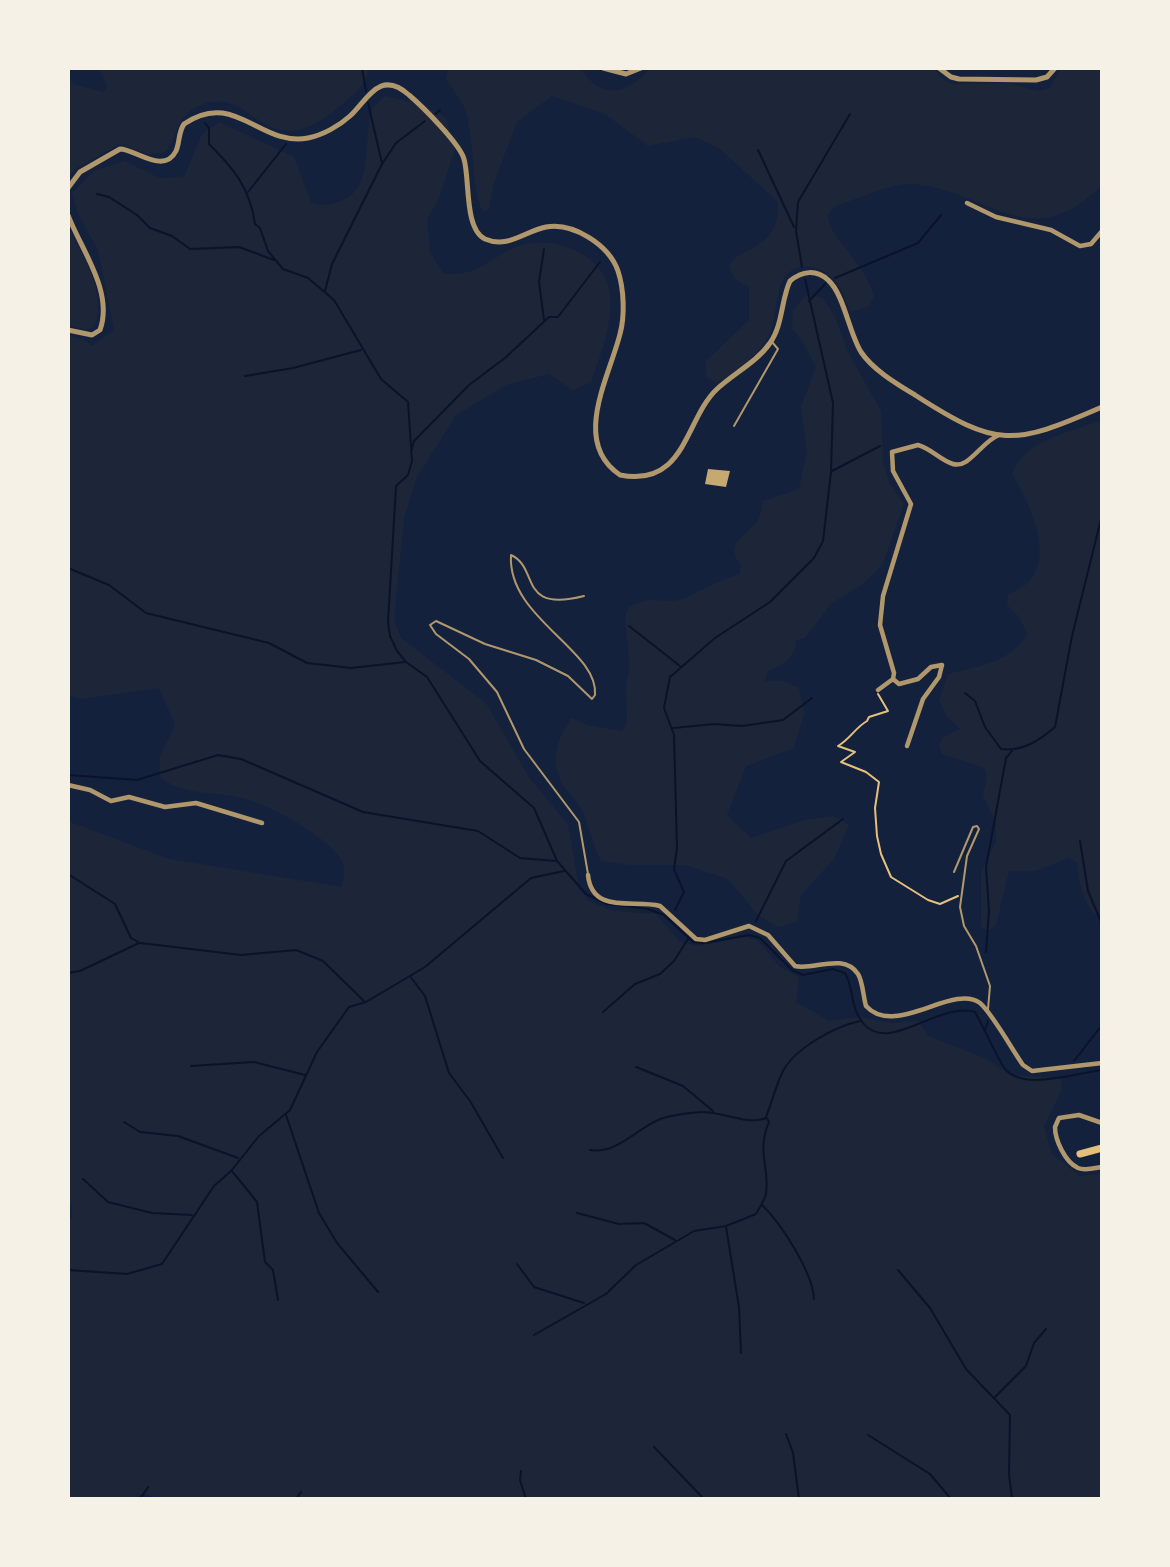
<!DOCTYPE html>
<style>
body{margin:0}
#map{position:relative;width:1170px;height:1567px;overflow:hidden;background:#14213d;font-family:"Source Serif 4",serif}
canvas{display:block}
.frame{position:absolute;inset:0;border:70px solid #f6f1e7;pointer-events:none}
</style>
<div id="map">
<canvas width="1170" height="1567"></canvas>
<div class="frame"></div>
</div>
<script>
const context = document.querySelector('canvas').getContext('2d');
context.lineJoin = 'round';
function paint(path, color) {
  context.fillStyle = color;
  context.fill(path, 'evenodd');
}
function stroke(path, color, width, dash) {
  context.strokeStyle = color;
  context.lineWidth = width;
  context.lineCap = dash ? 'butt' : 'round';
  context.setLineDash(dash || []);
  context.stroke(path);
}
const green = new Path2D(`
 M99 68H369C366 86 354 94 341 105 264 173 255 83 201 105 170 118 181 140 163 153L147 154 119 144 77 168 68 178V76L73 84 103 92 107 87Z
 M449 68H581C600 101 628 95 650 68H934L942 79 952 84 1008 83 1038 91 1050 88 1061 68H1102V185C1030 257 990 191 913 184 894 182 855 200 836 206L828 214C826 236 868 265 874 297L868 307 851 312C846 303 843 291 837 283 822 263 791 259 781 284 775 301 776 320 768 337 760 353 733 375 716 383L707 377 705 362 749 320V287L736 280 729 267C740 243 779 254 778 202L719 148 695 137 648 146 605 114 552 96 517 122 493 185 489 210 483 211C471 193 475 137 465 110 462 99 451 89 446 78Z
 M385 96 424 105 446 118 455 149 438 201 427 219 430 252 444 274C484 276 490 255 522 245 555 235 606 255 610 294 613 324 601 354 591 382L573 390 549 374 506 385 456 415 417 477 404 518 394 619 401 638 486 703 530 779 568 824 579 889 589 901 613 911 656 914 679 941 697 946 745 937 758 941 780 967 799 977 796 1002 829 1021 860 1017 892 1023 919 1021 928 1036 985 1058 1011 1075 1061 1078 1062 1089 1044 1126 1052 1154 1080 1176 1102 1173V1499H160L143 1493 134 1499H68V1220L73 1217 68 1191V821L169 859 342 887C343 881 345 872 344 866 338 841 266 803 242 798 215 791 183 796 160 777V756L175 725 159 688 80 699 68 695V335L83 339 92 346 114 330 98 250 78 214 72 193 94 171 125 161 160 178 184 177 202 134 219 122 294 157 311 202C321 206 327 206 338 202 373 192 364 148 370 118L373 107Z
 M68 227C83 256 108 293 94 327L86 330 68 325Z
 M807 294 823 298 835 317 848 352 881 411 883 461 889 483 904 504 882 566 860 586 832 603 805 638 796 640C796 659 782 665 767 672L765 681H783L799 688 804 714 794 748 746 766 727 815 751 838 805 820 833 816 849 825 834 859 801 895 797 922 778 927 759 916 728 879 685 865H630L601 861C592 844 590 827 582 810 577 800 567 793 562 783 550 760 557 738 572 718L587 725 622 731 627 723 626 685 630 666 625 618 628 608C654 592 662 606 682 599 701 591 719 580 739 574L741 565C722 542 750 535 759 518 761 514 762 506 763 501L799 489 807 452 801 407 816 367 804 344 792 329 793 310Z
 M1102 420V913L1095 914C1082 902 1079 881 1077 863L1069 858 1035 871H1009L996 925 989 931 981 927V873L996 841V823L983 795 987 777 985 768 942 754 939 745 943 737 960 729 947 717 939 700 948 674C979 666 1010 663 1027 634L1020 618 1007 605 1008 595C1015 591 1026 586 1031 579 1054 553 1027 498 1012 474 1023 440 1071 432 1102 420Z`);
const stream = new Path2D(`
 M362 68 366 91
 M368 103 382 163
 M435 114 440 110
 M205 123 209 128V144C234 169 250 188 255 224L260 228 268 251 283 269 308 278 334 300 381 379 408 402 412 461 408 475 396 486 388 622 390 636 397 651 406 662 427 677 480 761 534 808 557 861 586 894 607 904 648 909 664 915 693 942 704 943 749 935 760 938 792 970 803 975 833 969 845 973C854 988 850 1008 863 1023 888 1055 939 1001 975 1012 985 1030 993 1049 1003 1066 1019 1093 1075 1073 1102 1070
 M758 150 794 227
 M248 192 286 144
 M97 194 109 197 137 215 150 228 172 236 190 249 239 247 274 260
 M802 267 796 231 798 202 850 114
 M835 278 918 243 941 215
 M325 291 332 264 382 164 396 143 425 121
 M809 301 826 283
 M544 320 539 282 544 249
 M245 376 293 368 361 350
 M411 452 414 441 469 385 505 358 549 317H558L600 262
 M832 471 880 446
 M68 568 109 585 146 613 269 643 307 663 351 668 405 662
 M629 626 680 666
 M965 693 975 701 985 727 1001 749C1022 752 1040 740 1055 727L1072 636 1102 515
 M673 728 714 724 742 726 783 720 812 698
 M68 775 137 780 218 755 241 759 363 812 478 831 520 858 556 861
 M1080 841 1088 891 1102 924
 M68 874 115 904 131 938 140 943 241 955 296 950 323 961 365 1002
 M675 910 684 892 674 869 677 848 674 735 664 708 670 677 715 638 770 602 814 558 823 541 831 472 833 403 805 279
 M756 921 786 861 843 819
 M986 952 989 911 986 867 1006 758 1012 751
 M68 973 80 971 139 943
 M410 976 425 996 449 1073 470 1101 503 1158
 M603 1012 635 984 660 974 674 961 688 939
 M985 1030 988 1021
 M1074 1061 1102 1025
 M191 1066 254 1062 305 1075
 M636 1067 683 1086 713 1111
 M286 1115 319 1213 337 1243 378 1292
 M124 1122 140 1132 178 1136 238 1158
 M590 1150C615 1155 637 1129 658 1120 669 1115 690 1113 701 1112 722 1111 748 1126 766 1118
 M232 1171 257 1202 265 1262 273 1270 278 1300
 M83 1179 108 1202 152 1213 192 1215
 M762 1205C781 1223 813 1273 814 1299
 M577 1213 619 1224 644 1223 675 1240
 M726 1227 739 1307 741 1353
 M517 1264 534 1287 584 1303
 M68 1270 127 1274 162 1264 214 1186 231 1171 259 1136 290 1110 317 1052 349 1007 366 1002 425 967 531 878 564 871
 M898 1270 930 1308 966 1369 1010 1415 1009 1474 1012 1499
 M534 1335 606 1294 636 1265 694 1231 726 1226 756 1214C759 1208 765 1200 766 1194 770 1167 756 1152 769 1122L766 1117C772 1102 776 1085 783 1071 795 1048 836 1026 860 1021
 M995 1397 1026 1366 1034 1343 1046 1329
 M786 1434 793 1453 799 1499
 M868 1435 930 1474 951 1499
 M654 1447 704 1499
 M521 1471 520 1480 526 1499
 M140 1499 148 1487
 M296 1499 301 1492`);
const building = new Path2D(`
 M708 469 730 471 726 487 705 484Z`);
const path = new Path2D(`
 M878 694 888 711 869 717 867 721C855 728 851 738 838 746L855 752 841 762 866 772 879 782 875 808 877 836 881 854 891 877 928 900 940 904 958 896`);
const service = new Path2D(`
 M734 426 778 349 772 342
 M584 596C517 613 540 568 511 555 507 618 599 650 595 695L592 699 568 676 536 660 485 644 436 621 430 625 436 634 469 659 497 692 524 749 579 822 588 874
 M954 872 973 827 977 826 979 829 967 856 960 907 964 926 976 946 990 986 988 1009`);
const minor = new Path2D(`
 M967 203 996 217 1051 230 1080 246 1091 244 1102 231
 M893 679 899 684 918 679 931 667 942 665 939 677 923 699 907 746
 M878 690 893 679 894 673 880 625 883 596 911 504 893 471 892 452 918 445C932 449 940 460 953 464 969 469 981 442 999 435
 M68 785 90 790 111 801 129 797 165 807 196 803 262 823
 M588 875C592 915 634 899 660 906L696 939 705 940 749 926 768 935 795 966C813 971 843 952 858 974 863 982 863 996 866 1006 895 1038 953 983 980 1003 992 1013 1013 1051 1023 1065L1032 1071 1102 1063
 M1102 1123 1079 1115 1059 1118 1055 1127C1055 1140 1065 1162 1078 1168 1085 1171 1095 1168 1102 1167`);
const tertiary = new Path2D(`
 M603 68 626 74 641 68
 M939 68 951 77 959 79 1036 80 1047 77 1055 68
 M68 188 80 172 120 149C135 149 164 175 176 151 180 142 178 133 184 124 235 89 259 147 308 138 323 135 339 126 350 116 368 99 380 69 409 95 422 106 460 144 464 159 470 179 464 229 485 239 508 249 525 231 546 227 573 222 609 245 618 271 624 289 625 316 620 334 609 378 571 442 620 475 686 488 685 419 717 389 734 373 757 362 770 343 783 325 781 300 790 281 802 271 816 269 828 280 844 294 849 333 861 352 873 370 897 384 915 395 997 448 1013 446 1102 407
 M68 215C80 248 114 291 100 330L92 335 68 330`);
const trunk = new Path2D(`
 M1080 1154 1102 1148`);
paint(green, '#1d2539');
stroke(stream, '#0b132b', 2);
paint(building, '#c6a872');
stroke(path, '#e5c07b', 2);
stroke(service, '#b1986c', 2);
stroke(minor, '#b1986c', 4.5);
stroke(tertiary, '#b1986c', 5);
stroke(trunk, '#e5c07b', 7);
</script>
